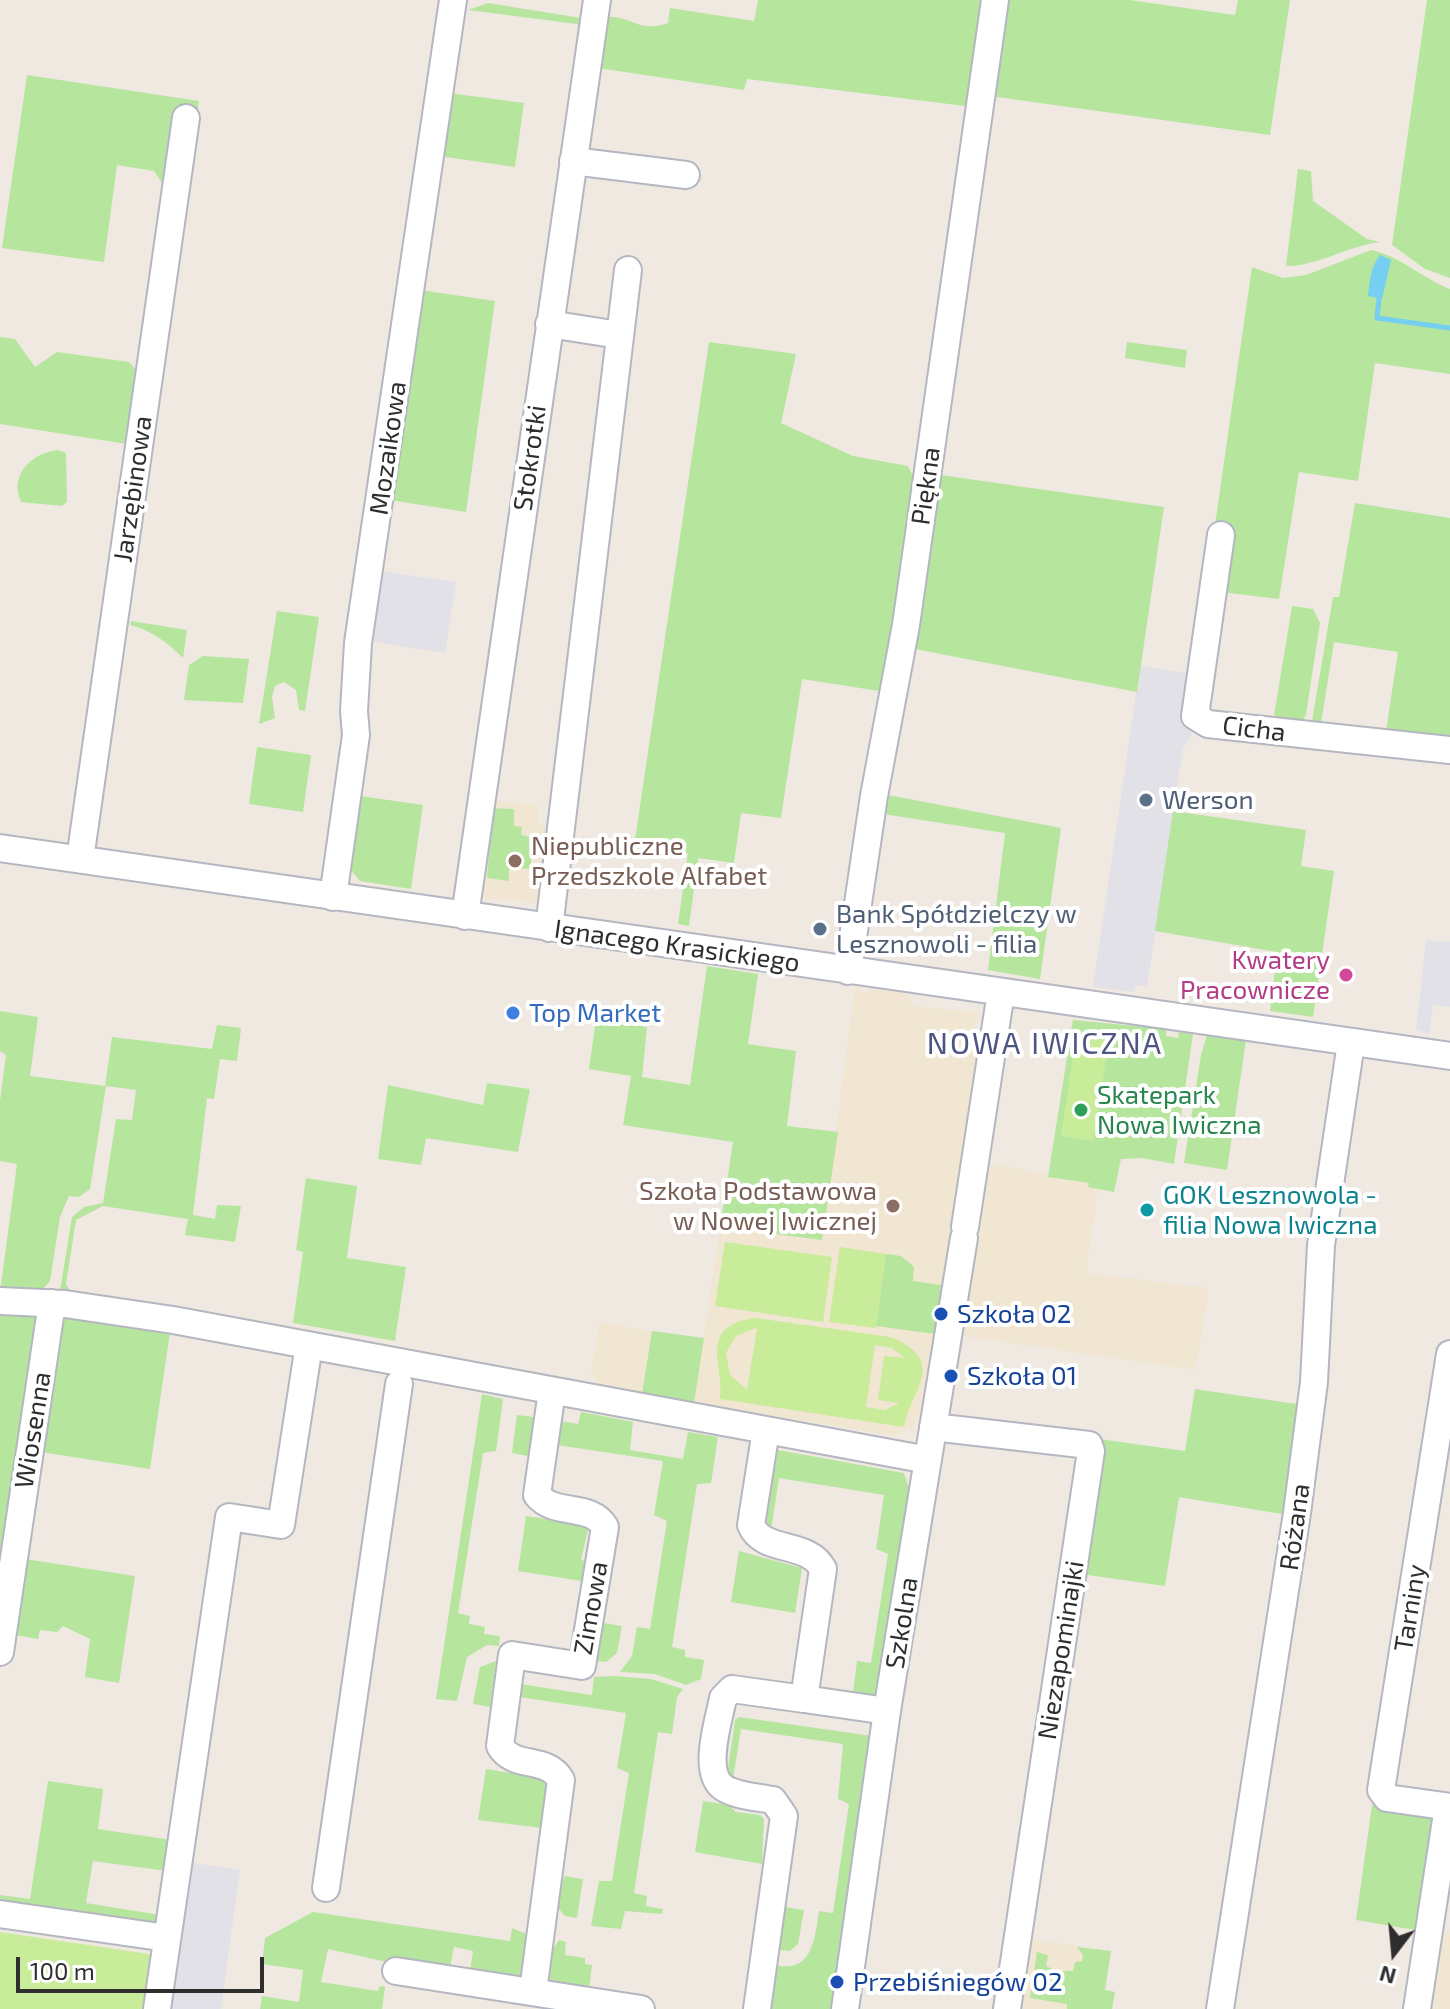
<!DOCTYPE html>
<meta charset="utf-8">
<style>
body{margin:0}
#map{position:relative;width:1450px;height:2009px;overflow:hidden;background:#efe9e1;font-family:"Exo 2",sans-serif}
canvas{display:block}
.north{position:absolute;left:1354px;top:1913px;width:80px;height:80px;-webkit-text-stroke:6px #fff;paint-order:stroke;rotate:196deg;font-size:22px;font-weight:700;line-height:32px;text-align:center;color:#2e2e2e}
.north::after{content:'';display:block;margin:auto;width:28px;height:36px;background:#2e2e2e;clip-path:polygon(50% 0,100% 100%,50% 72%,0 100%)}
.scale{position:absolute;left:16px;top:1957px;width:248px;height:36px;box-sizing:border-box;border:4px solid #2e2e2e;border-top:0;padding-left:10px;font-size:24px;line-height:28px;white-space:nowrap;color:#2e2e2e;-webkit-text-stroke:6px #fff;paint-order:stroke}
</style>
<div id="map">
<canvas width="1450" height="2009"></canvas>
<div class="north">N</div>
<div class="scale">100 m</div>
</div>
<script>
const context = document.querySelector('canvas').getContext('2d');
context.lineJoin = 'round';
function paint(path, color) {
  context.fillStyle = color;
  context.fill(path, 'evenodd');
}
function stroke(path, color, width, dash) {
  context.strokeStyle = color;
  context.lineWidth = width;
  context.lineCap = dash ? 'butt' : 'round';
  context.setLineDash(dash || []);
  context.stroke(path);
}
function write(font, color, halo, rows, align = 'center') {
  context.font = font + ' "Exo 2",sans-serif';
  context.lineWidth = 8;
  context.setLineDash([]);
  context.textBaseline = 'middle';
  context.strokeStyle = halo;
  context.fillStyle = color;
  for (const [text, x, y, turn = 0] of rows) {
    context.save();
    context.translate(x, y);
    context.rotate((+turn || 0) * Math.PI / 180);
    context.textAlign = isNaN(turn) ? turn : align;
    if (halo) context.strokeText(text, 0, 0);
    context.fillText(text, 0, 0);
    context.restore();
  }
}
const industrial = new Path2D(`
 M380 571 456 582 445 653 369 641Z
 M1140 666 1192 674 1185 720 1192 735 1183 748 1147 987 1136 985 1134 992 1093 987Z
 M1426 940 1450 942V1007L1433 1005 1429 1034 1416 1030Z
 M187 1862 240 1870 221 2009H165Z`);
const education = new Path2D(`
 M487 800 539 805 537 824 555 826 546 904 474 897Z
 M855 986 862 992H869L870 988 909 994V1002L916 1007 976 1012 971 1044 982 1046 956 1223 979 1226 988 1163 1089 1183V1187L1098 1189 1086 1273 1201 1287 1208 1292 1196 1370 962 1336 976 1241 951 1254 947 1261 926 1398 912 1431 909 1427 897 1436 694 1403 720 1227 822 1240Z
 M599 1322 652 1331 642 1394 600 1385 591 1373Z
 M1437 1933 1450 1935V2009H1426Z
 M1027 1939 1111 1951 1102 2009H1017Z`);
const green = new Path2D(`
 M758 0H988L973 107 747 79 744 90 598 68 604 17C631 14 638 34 668 23L670 8 754 21Z
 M1003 0H1129L1235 15 1238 0H1290L1270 135 990 96Z
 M1427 0H1450V278L1425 269 1392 245Z
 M488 3 581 18 582 32 577 24 468 10Z
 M27 75 199 101 197 116 164 186 154 171 117 165 104 262 2 248Z
 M449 93 524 103 515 167 439 156Z
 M1298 169 1311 171 1313 201 1367 239 1380 242C1347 246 1319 266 1286 266Z
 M1371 250C1400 256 1422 278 1450 289V374L1375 363 1358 481 1299 472 1279 599 1221 592 1215 525 1252 267 1283 278 1306 275Z
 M420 290 495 301 466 512 390 500Z
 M0 337 15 339 35 367 57 352 129 362 137 371 127 444 0 424Z
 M709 342 796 354 781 423 853 456 908 466 917 484 886 692 802 679 781 818 741 813 734 863 698 858 689 926 678 924 688 853 634 846Z
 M1127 342 1187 350 1185 368 1125 358Z
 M58 450 66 453 67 502 62 506 21 502C9 475 31 453 58 450Z
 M934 474 1164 507 1137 692 915 649 888 795 1061 828 1040 979 988 970 1005 833 877 813Z
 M1355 503 1450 518V741L1385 738 1398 652 1334 642 1320 730 1311 727 1333 597H1339Z
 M1292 606 1313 609 1320 623 1306 714 1301 725 1277 721 1274 716Z
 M277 611 319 617 305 711 299 710 296 690 284 682 275 686 272 697 275 718 259 724Z
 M131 621 187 630 183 658C168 643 151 630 130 625Z
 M203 656 249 659 243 703 184 700 189 665Z
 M257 747 311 755 303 812 249 804Z
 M360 796 423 805 411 889 360 881 348 867Z
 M492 808 514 809V826L522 827 521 835 531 837V869L509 867V881L487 878Z
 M1173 811 1306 830 1301 866 1334 871 1313 1017 1270 1011 1277 952 1155 931Z
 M707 966 758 974 748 1044 796 1051 787 1126 838 1132 822 1240 720 1227 733 1142 623 1125 631 1076 589 1069 596 1019 647 1027 642 1077 690 1085Z
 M0 1011 38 1017 30 1076 105 1086 112 1037 212 1049 217 1025 241 1028 237 1061 220 1059 214 1099 207 1098 193 1215 215 1219 217 1205 241 1206 235 1242 185 1235 188 1219 103 1206 76 1220 66 1284 71 1292 60 1291 72 1217 84 1207 103 1203 116 1119 132 1120 136 1090 106 1086 90 1189 79 1197 69 1196 60 1217 50 1281 43 1289H46L42 1295 0 1293 17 1164 0 1161V1101L6 1055 0 1051Z
 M1073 1020 1166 1029V1036L1178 1038 1179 1032 1193 1034 1174 1164 1142 1158 1121 1159 1114 1192 1088 1187 1089 1183 1048 1177Z
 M1207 1035 1246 1040 1227 1170 1184 1163 1201 1055Z
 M487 1083 530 1089 518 1152 426 1138 421 1165 378 1159 388 1085 483 1105Z
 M306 1178 357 1186 347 1258 406 1267 395 1341 293 1323 303 1252 296 1250Z
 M886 1254 901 1256 914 1267 913 1281 941 1285 935 1334 876 1326Z
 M0 1309 38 1315 0 1571Z
 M67 1317 170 1332 150 1469 41 1452 59 1324Z
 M652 1331 704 1338 694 1403 642 1394Z
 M1195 1389 1303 1405 1288 1515 1179 1497 1165 1586 1081 1574 1099 1439 1185 1451Z
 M482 1394 503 1399 496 1451 483 1453 458 1613 470 1616 469 1624 485 1627 484 1634 500 1636 499 1646 487 1645 467 1657 457 1701 436 1699Z
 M581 1412 633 1422 630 1450 683 1459 688 1432 718 1437 711 1483 697 1484 672 1647 685 1650V1657L704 1660 701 1679 686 1685 655 1674 620 1672 632 1656 637 1627 650 1629 667 1521 654 1515 663 1461 557 1445 561 1421 578 1424Z
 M517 1415 534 1417 528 1456 512 1453Z
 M778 1450 904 1473 909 1488 875 1696 853 1693 857 1661 871 1663 888 1554 876 1549 884 1495 779 1478 771 1530 765 1523Z
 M526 1516 579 1524 588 1530 581 1560 585 1561 582 1581 518 1571Z
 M739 1551 802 1568 795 1613 731 1602Z
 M25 1559 135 1576 119 1683 85 1677 90 1639 63 1626 57 1632 40 1630 38 1639 14 1635Z
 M603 1623 622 1626 617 1653 606 1662 597 1661Z
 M496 1661 490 1707 473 1704 480 1667Z
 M614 1676 651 1679 683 1689 677 1697 672 1734 658 1732 634 1893 647 1896 646 1906 663 1909 662 1914 625 1911 621 1929 591 1926 599 1881H612L629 1773 617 1768 626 1713 519 1697 520 1684 592 1695 594 1677Z
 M739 1717 872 1736 831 2009H768L776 1965C812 1974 815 1938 819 1911L833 1913 849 1804 838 1799 843 1744 741 1729 733 1779 728 1769 735 1720Z
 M486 1769 542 1778 550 1784 542 1828 478 1820Z
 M48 1781 103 1789 98 1829 171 1840 167 1871 93 1861 86 1903 160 1915 163 1926 0 1906V1895L30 1899Z
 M703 1801 729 1805 736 1812 760 1815 764 1819 762 1864 695 1852Z
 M1372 1805 1440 1815 1421 1931 1356 1920Z
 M564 1876 583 1879 577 1918 565 1916 558 1908Z
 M785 1907 804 1910 798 1944 790 1951 778 1950Z
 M313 1912 510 1941 512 1928 529 1935 528 1979 470 1971 473 1951 454 1947 450 1968 396 1964 328 1949 321 1982 378 1991 380 1986 385 1987 382 2009H260L262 1996 299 2002 303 1970 262 1964 265 1938Z
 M559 1940 566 1942 565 1955 585 1958V1964L592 1965 589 1990 549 1983 553 1949Z
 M1077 1947 1111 1951 1105 1990 1115 1992 1112 2009H1067V2004L1030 1998 1037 1952 1048 1955 1046 1966 1057 1971H1073L1075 1962 1082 1961 1083 1955Z`);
const pitch = new Path2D(`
 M1076 1036 1109 1041 1093 1141 1061 1136Z
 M725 1242 832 1257 823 1322 715 1306Z
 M840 1247 886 1254 876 1328 829 1322Z
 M756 1318 890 1337C950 1361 910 1391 904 1427L720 1399C725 1366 696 1325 756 1318ZM756 1328 757 1329 747 1390 730 1375 726 1353 736 1336ZM875 1345 892 1348 905 1358 884 1356 878 1400 899 1403 885 1410 866 1407Z
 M0 1932 156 1955 148 2009H0Z`);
const water = new Path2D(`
 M1380 255 1391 260 1382 299 1368 296C1370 281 1370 268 1380 255Z`);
const stream = new Path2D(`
 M1379 299 1377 318 1450 328`);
const minor = new Path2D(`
 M573 161 686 175
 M549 324 619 335
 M1221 535 1195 716 1208 724 1450 750
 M0 848 1450 1056
 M80 859 186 118
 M333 897 356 735 354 711 358 643 453 0
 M465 916 597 0
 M549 928 628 270
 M848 971 874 796 906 625 995 0
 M965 1227 1001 992
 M0 1301 65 1304 173 1320 928 1460
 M1450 1354 1381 1790 1387 1798 1450 1807
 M933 1427 1089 1445 1091 1451 1007 2009
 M0 1652 52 1303
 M804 1699 887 1711
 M326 1888 399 1384
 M0 1914 167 1938
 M396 1971 641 2009
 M533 1991 561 1780C547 1755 514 1770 500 1746L512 1655 582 1666 605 1527C590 1502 555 1517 537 1495L552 1391
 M157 2009 229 1517 281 1525 309 1345
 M757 2009 784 1816 773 1800C757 1797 737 1796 724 1788 701 1773 719 1720 723 1698L732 1689 804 1699 823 1569C808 1540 763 1554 751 1525L766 1430
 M845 2009 887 1711 964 1238
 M1220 2009 1297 1513 1314 1382 1321 1245 1351 1043
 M1417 2009 1448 1807`);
const markers = [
 [1146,800,8,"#5c6f8a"],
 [515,861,8,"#8d6e63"],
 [820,929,8,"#5c6f8a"],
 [1346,975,8,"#d1479c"],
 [513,1013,8,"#3f7fe0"],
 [1081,1110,8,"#2e9e5b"],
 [893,1206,8,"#8d6e63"],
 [1147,1210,8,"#0f9aa8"],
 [941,1314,8,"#1a4fb4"],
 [951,1376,8,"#1a4fb4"],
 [837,1982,8,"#1a4fb4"]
];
const streetNames = [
 ["Mozaikowa",388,448,-82],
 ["Stokrotki",530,458,-82],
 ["Piękna",926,486,-82],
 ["Jarzębinowa",133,489,-82],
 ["Cicha",1254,729,7],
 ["Ignacego Krasickiego",677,946,8],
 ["Wiosenna",33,1430,-81],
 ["Różana",1295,1527,-82],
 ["Zimowa",591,1608,-80],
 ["Tarniny",1410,1608,-81],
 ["Szkolna",902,1623,-81],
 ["Niezapominajki",1061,1650,-81]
];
const serviceNames = [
 ["Werson",1162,800],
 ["Bank Spółdzielczy w",836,914],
 ["Lesznowoli - filia",836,944]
];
const educationNames = [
 ["Niepubliczne",531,846],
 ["Przedszkole Alfabet",531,876],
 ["Szkoła Podstawowa",877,1191,"right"],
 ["w Nowej Iwicznej",877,1221,"right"]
];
const hotelNames = [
 ["Kwatery",1330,960],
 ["Pracownicze",1330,990]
];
const shopNames = [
 ["Top Market",529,1013]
];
const leisureNames = [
 ["Skatepark",1097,1095],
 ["Nowa Iwiczna",1097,1125]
];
const cultureNames = [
 ["GOK Lesznowola -",1163,1195],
 ["filia Nowa Iwiczna",1163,1225]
];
const transitNames = [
 ["Szkoła 02",957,1314],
 ["Szkoła 01",967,1376],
 ["Przebiśniegów 02",853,1982]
];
const quarterNames = [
 ["NOWA IWICZNA",1045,1044]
];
paint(industrial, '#e3e1e8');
paint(education, '#f0e6d1');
paint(green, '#b6e59e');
paint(pitch, '#c9ec9a');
paint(water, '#75cff0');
stroke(stream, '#75cff0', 5);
stroke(minor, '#b4b7c1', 30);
stroke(minor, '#fff', 26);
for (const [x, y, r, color] of markers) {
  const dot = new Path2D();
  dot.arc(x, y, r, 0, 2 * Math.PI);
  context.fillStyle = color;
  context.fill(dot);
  stroke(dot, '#fff', 3);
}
write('26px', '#2e2e2e', '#fff', streetNames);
write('26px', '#4e5e75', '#fff', serviceNames, 'left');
write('26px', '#785e54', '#fff', educationNames, 'left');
write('26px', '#b23c85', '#fff', hotelNames, 'right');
write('26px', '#366cbe', '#fff', shopNames, 'left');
write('26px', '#27864d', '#fff', leisureNames, 'left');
write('26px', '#0d838f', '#fff', cultureNames, 'left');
write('26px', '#164399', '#fff', transitNames, 'left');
context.letterSpacing = '2px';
write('30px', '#4d5680', '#fff', quarterNames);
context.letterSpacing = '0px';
</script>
